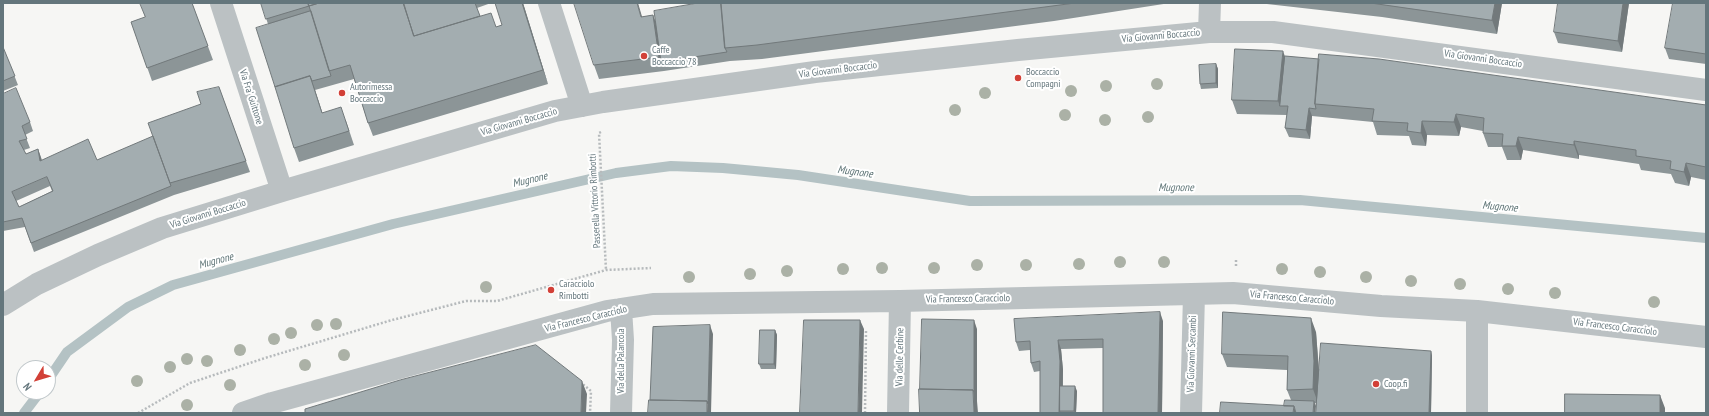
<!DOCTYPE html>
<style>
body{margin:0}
#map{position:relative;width:1709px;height:416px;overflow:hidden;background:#f6f6f4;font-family:"PT Sans Narrow",sans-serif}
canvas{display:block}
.frame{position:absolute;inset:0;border:4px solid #64767c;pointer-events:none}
.north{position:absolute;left:16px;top:360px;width:40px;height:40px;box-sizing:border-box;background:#fff;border:1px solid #c1c8cb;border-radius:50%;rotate:232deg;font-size:11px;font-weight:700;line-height:16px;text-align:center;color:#64767c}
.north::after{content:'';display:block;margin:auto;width:14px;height:18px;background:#d24037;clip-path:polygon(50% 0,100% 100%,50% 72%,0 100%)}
</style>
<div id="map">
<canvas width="1709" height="416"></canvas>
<div class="frame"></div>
<div class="north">N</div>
</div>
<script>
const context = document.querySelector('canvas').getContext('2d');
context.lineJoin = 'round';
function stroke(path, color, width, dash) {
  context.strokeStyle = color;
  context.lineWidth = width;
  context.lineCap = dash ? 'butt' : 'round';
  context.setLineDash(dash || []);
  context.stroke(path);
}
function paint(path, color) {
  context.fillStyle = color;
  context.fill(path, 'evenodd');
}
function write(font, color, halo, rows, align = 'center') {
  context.font = font + ' "PT Sans Narrow",sans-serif';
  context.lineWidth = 4;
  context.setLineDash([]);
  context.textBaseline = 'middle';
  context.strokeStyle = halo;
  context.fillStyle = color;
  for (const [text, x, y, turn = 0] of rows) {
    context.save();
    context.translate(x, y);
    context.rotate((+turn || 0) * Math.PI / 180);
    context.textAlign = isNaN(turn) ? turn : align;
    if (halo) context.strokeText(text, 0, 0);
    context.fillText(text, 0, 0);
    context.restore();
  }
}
const stream = new Path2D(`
 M48 380 67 352 128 307 173 285 393 224 616 173 671 166 723 168 798 175 970 201 1300 200 1706 238
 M24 413 40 392`);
const path = new Path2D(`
 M601 132 599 133 606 270
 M1236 266V258
 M580 382 591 391 590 413
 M138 413 190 383 265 358 392 320 466 301H497L606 270 651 268
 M865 413 866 330`);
const minor = new Path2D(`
 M221 3 282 191
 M549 3 582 106
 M1209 32 1210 3
 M3 305 37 284 98 255 162 228 282 191 555 111 603 102 815 72 1018 50 1209 32H1273L1706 90
 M621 309 623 340 621 413
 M243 413 272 403 607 311 653 304 900 301 1233 293 1381 306 1477 311 1706 337
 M898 413 900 301
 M1191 413 1194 294
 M1477 413V311`);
const trees = [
 [1157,84],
 [1106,86],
 [1071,91],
 [985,93],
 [955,110],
 [1065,115],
 [1148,117],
 [1105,120],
 [1120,262],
 [1164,262],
 [1079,264],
 [977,265],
 [1026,265],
 [882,268],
 [934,268],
 [843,269],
 [1282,269],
 [787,271],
 [1320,272],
 [750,274],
 [689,277],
 [1366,277],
 [1411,281],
 [1460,284],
 [486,287],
 [1508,289],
 [1555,293],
 [1654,302],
 [336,324],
 [317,325],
 [291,333],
 [274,339],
 [240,350],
 [344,355],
 [187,359],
 [207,361],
 [305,365],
 [170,367],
 [137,381],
 [230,385],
 [187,405]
];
const wall = new Path2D(`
 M192 3 213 60 152 81 131 22Z
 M261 3H491L477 8 480 16 496 27 502 25 523 3 548 84 373 136 368 123 354 79 315 90 322 113 346 121 354 145 299 162 294 148 268 24Z
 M698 3H1170L1054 21 762 59 730 61 664 71 599 79 594 65 642 17 653 15 656 23Z
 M1258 3H1502L1497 34 1382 17Z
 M1629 3 1622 52 1558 43 1554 32Z
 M1706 3V64L1669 59 1665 48Z
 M3 47 18 85 3 91Z
 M1285 56 1706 105V180L1691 177 1689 186 1675 183 1671 174 1641 170 1639 164 1579 155V159L1523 150 1521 160H1507L1502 147H1488L1483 133V131L1461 127 1459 136 1427 135 1426 146 1412 145 1409 136 1377 135 1373 122 1312 116 1310 139 1289 137 1285 128 1287 115 1237 114 1232 100Z
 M1216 64 1218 69V88L1201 89 1200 84Z
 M219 87 250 172 174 195V193V195L34 252 25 227 3 231V94L30 122 33 131 25 135 30 148 24 150 26 154 38 149 42 160H97L153 137 201 104ZM50 186 52 191 19 207 16 201Z
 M1163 321 1162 413H1103V348L1061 349 1063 370V386L1077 391 1076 413H1040V371L1034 372 1031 363 1030 350 1019 351 1016 342Z
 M775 330 777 335 776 369H761L759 364Z
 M1316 332 1319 369 1431 351 1432 356 1431 413H1316V403L1284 406 1291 400 1287 390V370L1227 367 1222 354Z`);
const shadedWall = new Path2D(`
 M522 3H523L548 84 543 70Z
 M637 3H638L646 30 641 17Z
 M1495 3H1502L1497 34 1492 20Z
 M1623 3H1629L1622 52 1618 41Z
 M653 15 658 29 661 62 659 57Z
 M1283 51 1288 65 1280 106 1278 101Z
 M1216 64 1218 69V88L1216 83Z
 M310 76 315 90 327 127 322 113Z
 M1309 108 1312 116 1310 139 1306 130Z
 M1456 114 1461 127 1459 136 1454 122Z
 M1422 121 1427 135 1426 146 1421 133Z
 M1518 137 1523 150 1521 160 1516 146Z
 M1574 141 1579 155V159L1574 145Z
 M38 149 41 158 43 170 40 161Z
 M1686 163 1691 177 1689 186 1684 172Z
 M1160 312 1163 321 1162 413H1158Z
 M1311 318 1316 332 1319 374 1318 403 1313 389Z
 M860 320 864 329 862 413H858Z
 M974 320 977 329V401L978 413H974L973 390Z
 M710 325 713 334 711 413H707Z
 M775 330 777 335 776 369 774 364Z
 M1058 340 1061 349 1063 370 1062 411H1060L1061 413H1059Z
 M1431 351 1432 356 1431 413H1429Z
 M582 381 587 394 586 413H581Z
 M1075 386 1077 391 1076 413H1075L1074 411Z
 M1660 395 1665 408V413H1660Z
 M1314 401 1316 406 1315 413H1313Z
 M1294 406 1296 413H1293Z`);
const building = new Path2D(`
 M140 3H192L208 46 147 68 131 22 145 17Z
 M261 3H308L309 6 319 3H403L414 36 491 13 496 27 502 25 495 3H522L543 70 368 123 350 65 329 71 309 6 266 19Z
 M308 3H319L309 6Z
 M404 3H475L480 16 414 36Z
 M574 3H637L641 17 653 15 659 57 594 65Z
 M698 3H721L725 48 727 52 661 62 654 11Z
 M721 3H1075L757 45 725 48Z
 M1371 3H1495L1492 20Z
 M1558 3H1623L1618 41 1554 32Z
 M1673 3H1706V54L1665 48Z
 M311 11 331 76 312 81 310 76 275 87 256 28Z
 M3 47 15 76 3 81Z
 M1235 49 1283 51 1278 101 1232 100Z
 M1319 54 1379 59 1706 105V167L1686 163 1684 172 1670 169 1671 161 1636 156V150L1574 141V145L1518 137 1516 146H1502L1503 134 1483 133 1484 118 1456 114 1454 122 1422 121 1421 133 1407 131 1408 123 1372 121 1374 109 1315 104Z
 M1285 56 1319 59 1315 104 1316 109 1309 108 1306 130 1285 128 1288 106H1280Z
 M1216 64V83L1200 84 1199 65Z
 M310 76 322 113 341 107 349 131 294 148 275 87Z
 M219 87 246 161 170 183 148 123 201 104 197 92Z
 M16 88 30 122 22 126 27 139 19 141 26 154 38 149 40 161 88 139 97 160 153 136 171 186 31 243 22 218 3 222V94ZM47 177 53 191 19 207 12 192Z
 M1160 312 1158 413H1103V339L1058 340 1060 361 1059 413H1040V361L1031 363 1030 341 1016 342 1014 319Z
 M1223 312 1311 318 1314 361 1313 389 1287 390 1288 356 1222 354Z
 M922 319 974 320V392L973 390 920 389Z
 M804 320H860L858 413H800Z
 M710 325 708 404 707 401 650 400 653 327Z
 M760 330H775L774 364H759Z
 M1321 343 1431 351 1429 413H1316Z
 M536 345 582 381 581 413H305V409L400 380Z
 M1060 386H1075L1074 411H1060Z
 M919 389 973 390 974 413H920Z
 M1565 394 1660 395V413H1565Z
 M649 400 707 401V413H648Z
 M1285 400 1314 401 1313 413H1296L1294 406H1284Z
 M1221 402 1294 406 1293 413H1220Z`);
const markers = [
 [644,56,4,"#d24037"],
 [1018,78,4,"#d24037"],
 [342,93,4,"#d24037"],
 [551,290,4,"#d24037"],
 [1376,384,4,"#d24037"]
];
const streetNames = [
 ["Via Giovanni Boccaccio",1161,36,-5],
 ["Via Giovanni Boccaccio",1483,59,8],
 ["Via Giovanni Boccaccio",838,70,-7],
 ["Via Fra' Guittone",251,97,72],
 ["Via Giovanni Boccaccio",519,122,-16],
 ["Passerella Vittorio Rimbotti",595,201,-93],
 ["Via Giovanni Boccaccio",208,214,-17],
 ["Via Francesco Caracciolo",1292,298,5],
 ["Via Francesco Caracciolo",968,299,-1],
 ["Via Francesco Caracciolo",586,319,-14],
 ["Via Francesco Caracciolo",1615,327,7],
 ["Via Giovanni Sercambi",1192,354,-88],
 ["Via delle Cerbine",900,357,-89],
 ["Via della Palancola",621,361,-90]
];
const poiNames = [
 ["Caffe",652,50],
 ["Boccaccio 78",652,62],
 ["Boccaccio",1026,72],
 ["Compagni",1026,84],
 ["Autorimessa",350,87],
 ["Boccaccio",350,99],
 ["Caracciolo",559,284],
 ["Rimbotti",559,296],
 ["Coop.fi",1384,384]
];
const waterNames = [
 ["Mugnone",855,172,8],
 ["Mugnone",530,180,-13],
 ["Mugnone",1176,188],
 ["Mugnone",1500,207,5],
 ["Mugnone",216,261,-15]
];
stroke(stream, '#b4c2c4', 10);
stroke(path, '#b6babc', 2.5, [2, 2]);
stroke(minor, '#bbc1c3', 22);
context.fillStyle = '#abb1a6';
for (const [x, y] of trees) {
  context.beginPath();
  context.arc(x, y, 6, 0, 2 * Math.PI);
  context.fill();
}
paint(wall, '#8c9597');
paint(shadedWall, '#72797b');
paint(building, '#a3adb0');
stroke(building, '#72797b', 1);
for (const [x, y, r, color] of markers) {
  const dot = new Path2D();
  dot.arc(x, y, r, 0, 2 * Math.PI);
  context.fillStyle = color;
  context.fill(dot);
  stroke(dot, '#fff', 1.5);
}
write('10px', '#64767c', '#fff', streetNames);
write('10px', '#64767c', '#fff', poiNames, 'left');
write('italic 11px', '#5f7577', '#fff', waterNames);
</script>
